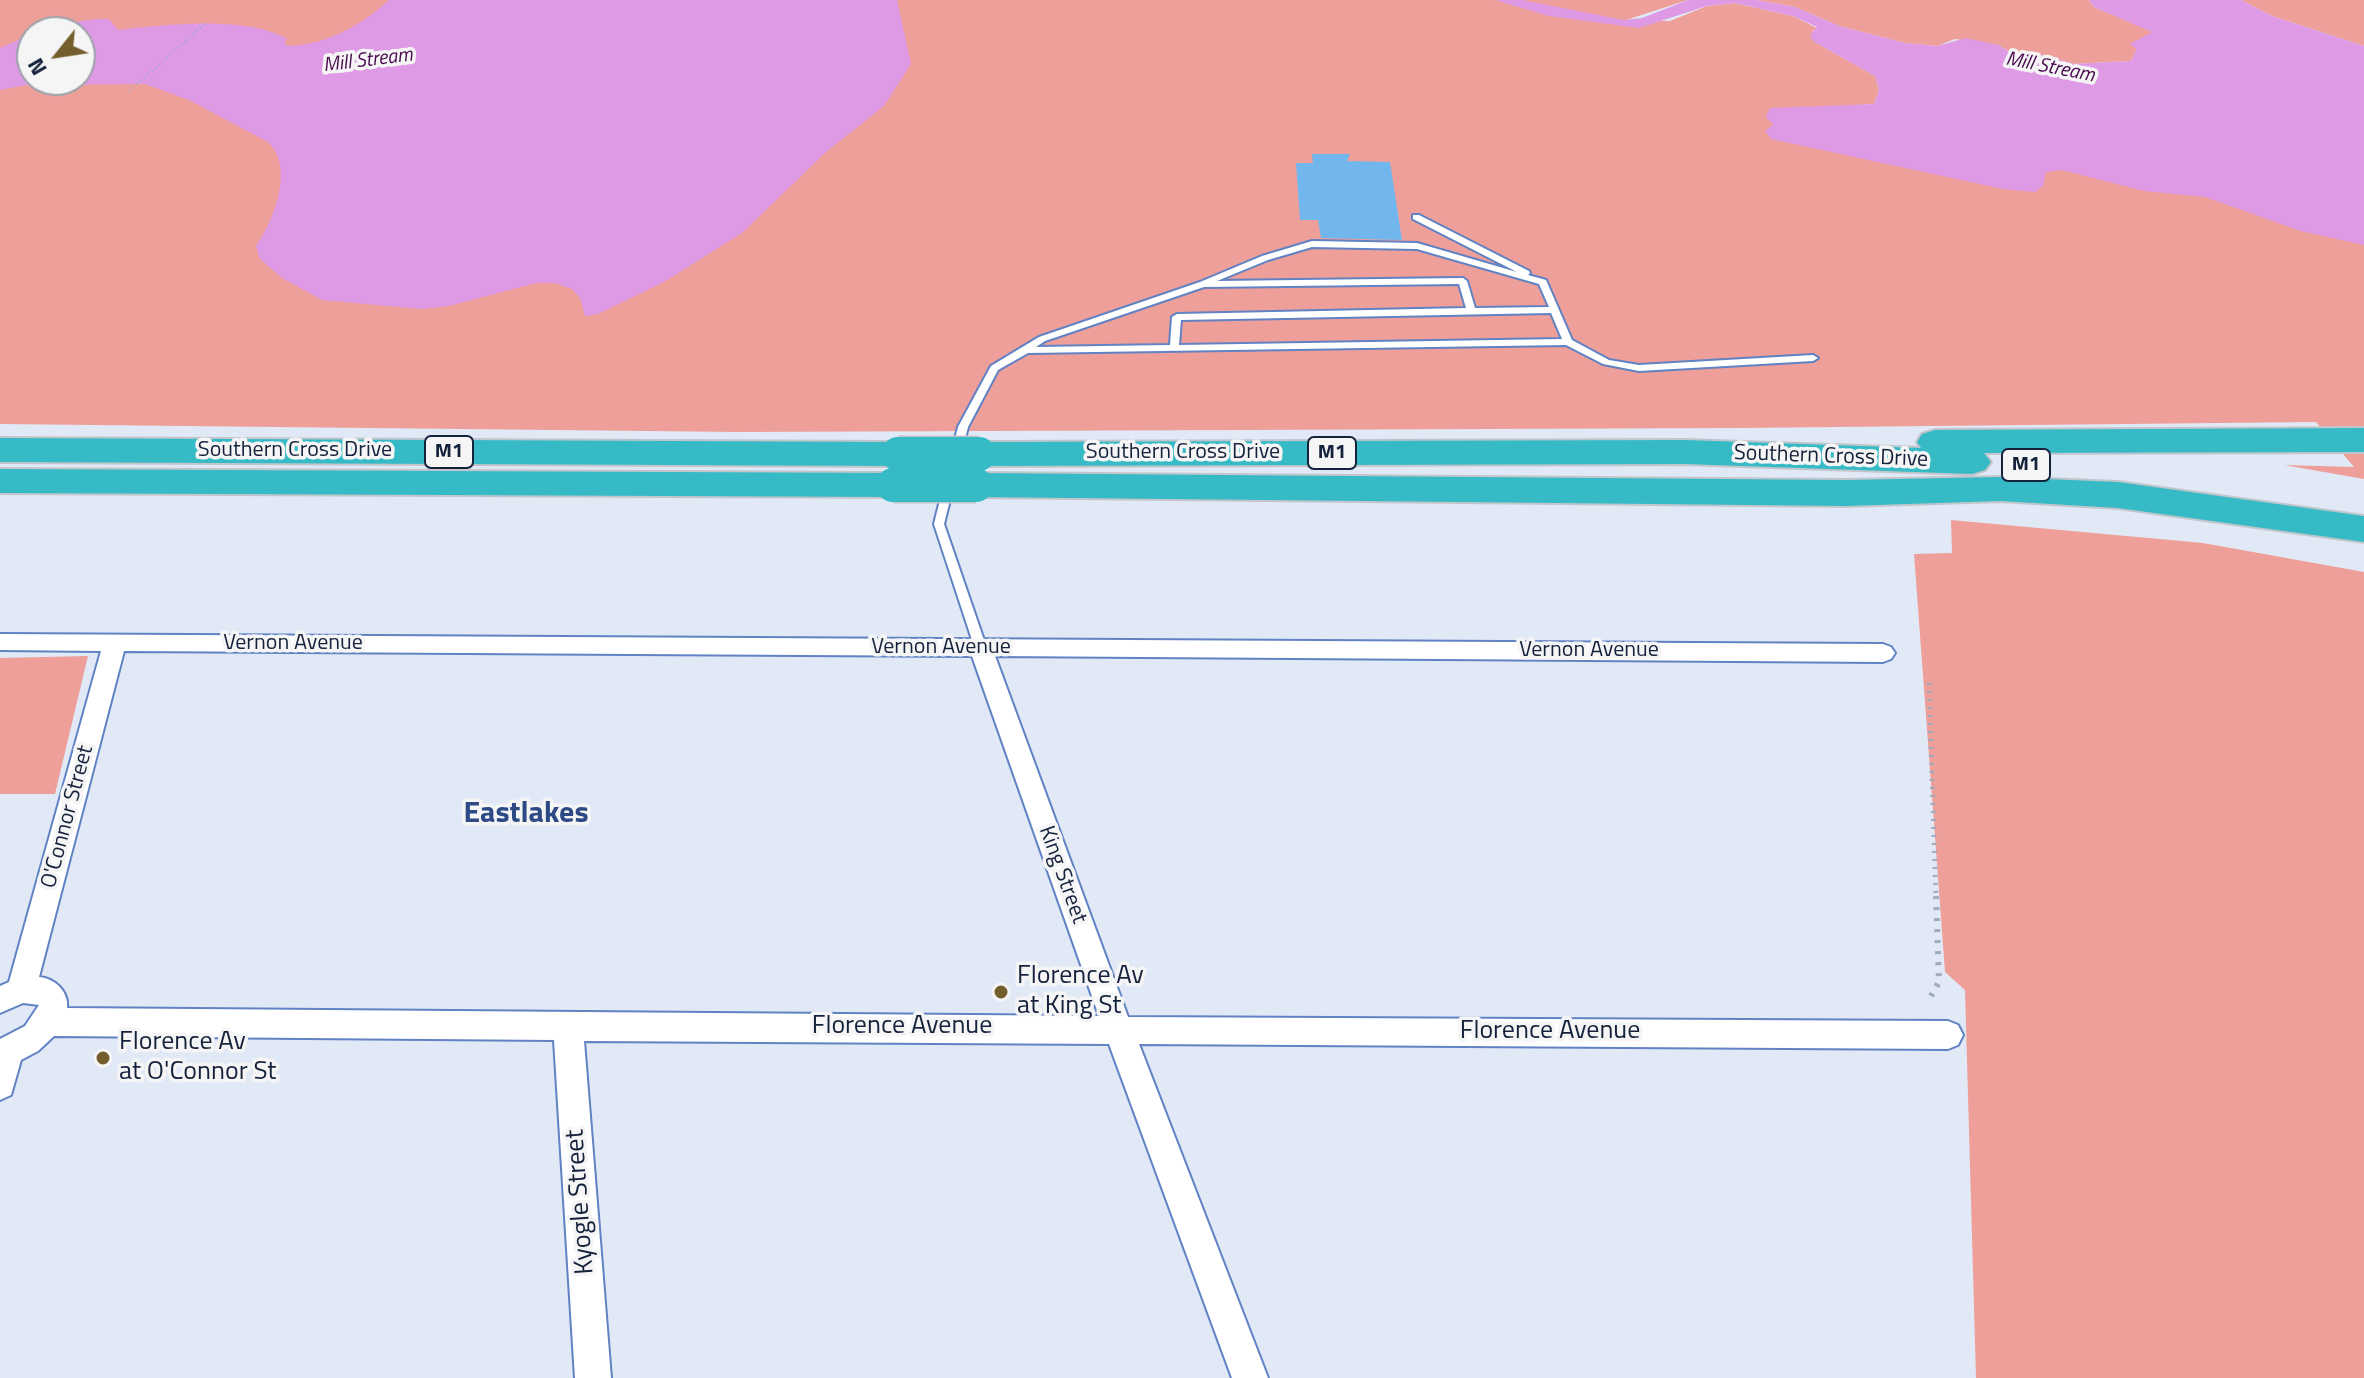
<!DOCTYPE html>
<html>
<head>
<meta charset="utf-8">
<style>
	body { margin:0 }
	#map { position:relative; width:2364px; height:1378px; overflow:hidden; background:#e1e9f7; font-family:"Titillium Web",sans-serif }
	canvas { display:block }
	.north { position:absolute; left:16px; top:16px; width:80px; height:80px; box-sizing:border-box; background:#f5f5f5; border:2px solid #9ba1ab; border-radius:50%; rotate:240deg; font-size:22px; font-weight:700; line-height:32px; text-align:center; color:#15223c }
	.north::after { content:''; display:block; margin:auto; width:28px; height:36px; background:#755e2e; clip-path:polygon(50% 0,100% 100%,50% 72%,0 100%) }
</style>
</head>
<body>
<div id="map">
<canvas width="2364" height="1378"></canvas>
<div class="north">N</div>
</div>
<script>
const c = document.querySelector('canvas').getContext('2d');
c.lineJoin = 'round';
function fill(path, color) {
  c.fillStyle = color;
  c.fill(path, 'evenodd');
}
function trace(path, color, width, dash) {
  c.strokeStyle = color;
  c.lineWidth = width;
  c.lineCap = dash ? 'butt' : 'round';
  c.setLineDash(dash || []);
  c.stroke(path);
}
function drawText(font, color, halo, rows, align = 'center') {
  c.font = font + ' "Titillium Web",sans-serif';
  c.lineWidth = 7;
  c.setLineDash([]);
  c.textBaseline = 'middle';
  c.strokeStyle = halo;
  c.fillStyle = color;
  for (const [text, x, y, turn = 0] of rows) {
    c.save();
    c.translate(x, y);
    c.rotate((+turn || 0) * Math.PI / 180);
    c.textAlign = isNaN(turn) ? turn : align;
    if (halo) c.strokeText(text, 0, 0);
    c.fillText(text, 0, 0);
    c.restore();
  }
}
fill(new Path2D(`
	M0,0H1688L1626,20L1670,21L1707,6L1735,3L1793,16L1817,28L1812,32L1813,41L1875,76L1879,90L1874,104L1823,107L2364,212V479L2284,465L2354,467L2316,422L1740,428L738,432L0,424ZM32,32H80V80H32Z
	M1756,0H2089L2094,7L2153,32L2131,44L2137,49L2131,61L2074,64L2032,52L2014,54L1998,45L1955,39L1937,46L1905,43L1839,26L1795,7Z
	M2241,0H2364V46L2272,16Z
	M1951,520L2203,543L2364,572V1378H1976L1965,990L1945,972L1914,554L1952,553Z
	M88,656L55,794H0V658Z`), '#ee9f9a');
fill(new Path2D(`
	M389,0H897L911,64L884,106L826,152L742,233L664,282L598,314L585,316L580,298L572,289L555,283H536L449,306L421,309L322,300L282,278L260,259L256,246C274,220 295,168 268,142L189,100L145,84L26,85L0,90V48L32,34V80H80V32H38C61,25 84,18 109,19L118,30C165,25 245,15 287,39L284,43L288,46C326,45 362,25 389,0Z
	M1495,0H1522L1624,20L1642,18L1688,0H1756L1795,7L1839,26L1905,43L1937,46L1966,38L1998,45L2014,54L2032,52L2074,64L2131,61L2137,49L2130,44L2152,32L2094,7L2089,0H2241L2272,16L2364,46V245L2301,231L2205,197L2144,191L2062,170L2046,172L2043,186L2035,192L2003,189L1771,139L1765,131L1773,125L1766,116L1770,108L1874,104L1879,90L1875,76L1813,41L1810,35L1817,27L1793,16L1735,3L1707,6L1639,28L1549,16Z`), '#de9ae5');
fill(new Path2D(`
	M1312,154H1350L1347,161L1390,162L1402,240L1321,238L1318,220H1300L1296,163H1313Z`), '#71b7ee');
const service = new Path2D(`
	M1413,215H1419L1529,271L1530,273L1528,275L1546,280L1572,340L1609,360L1639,365L1813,355L1818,358L1813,361L1639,371L1603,364L1566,345L1028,353L998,370L968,427L962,451L957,454L952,451L958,427L991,366L1039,337L1200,282L1262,256L1312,241L1417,243L1517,272L1413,219ZM1312,247L1417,249L1539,284L1549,307L1475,308L1467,281L1463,278L1217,281L1268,260ZM1459,284L1466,308L1177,314L1172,317L1170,345L1036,347L1045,341L1204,287ZM1551,313L1562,339L1179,345L1181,320Z
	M948,485L953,488L944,524L987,649L981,653L975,649L934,524L943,488Z`);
const minor = new Path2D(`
	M0,634L1883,644L1891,647L1895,653L1891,659L1883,662L995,656L1128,1017L1948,1021L1958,1025L1963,1035L1958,1045L1948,1049L1139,1044L1268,1378H1232L1109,1044L584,1041L611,1378H575L554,1040L54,1036L38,1051L21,1060L11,1095L0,1100V1039L25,1026L39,1005L23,1003L0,1013V986L9,982L101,651L0,650ZM124,651L972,656L1099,1016L67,1008C69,991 54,978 39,977Z`);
const motorway = new Path2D(`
	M2364,428V452L1984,453L1991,462L1985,470L1972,474L1685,464L979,466L966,462L960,454L966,446L979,442L1685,440L1921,448L1917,442L1922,434L1935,430Z
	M0,438L898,442L911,446L917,454L911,462L898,466L0,462Z
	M0,469L893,473L906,476L912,485L906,494L893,497L0,493Z
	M976,473L1846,480L2000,477L2118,482L2364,516V542L2118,508L2000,501L1846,506L976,497L963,494L957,485L963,476Z`);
trace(service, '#6182c3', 4);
trace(minor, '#6182c3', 4);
trace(motorway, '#c2c6cc', 4);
trace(new Path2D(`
	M129,91L207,22`), '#a0aabc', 3, [1, 4]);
trace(new Path2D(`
	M1929,683L1936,897`), '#a0aabc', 5, [2, 6]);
trace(new Path2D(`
	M1931,996L1939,982L1936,895`), '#a0aabc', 6, [3, 8]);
fill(service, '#fff');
fill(minor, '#fff');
fill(motorway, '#36bbc6');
const motorwayBridge = new Path2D(`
	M898,454H979
	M893,485H976`);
trace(motorwayBridge, '#c2c6cc', 37, []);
trace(motorwayBridge, '#36bbc6', 34);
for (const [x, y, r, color] of [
	[1001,992,8,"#755e2e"],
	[103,1058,8,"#755e2e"]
]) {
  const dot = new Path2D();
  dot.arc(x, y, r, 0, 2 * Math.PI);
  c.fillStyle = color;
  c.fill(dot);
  trace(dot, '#f5f5f5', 3);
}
drawText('italic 20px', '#48094f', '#f5f5f5', [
	["Mill Stream",368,61,-7],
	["Mill Stream",2050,68,11]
]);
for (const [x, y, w] of [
	[449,452,48],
	[1332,453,48],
	[2026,465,48]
]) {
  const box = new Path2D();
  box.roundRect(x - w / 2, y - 16, w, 32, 6);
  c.fillStyle = '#f5f5f5';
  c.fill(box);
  trace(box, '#15223c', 2);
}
drawText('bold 20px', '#15223c', null, [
	["M1",449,452],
	["M1",1332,453],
	["M1",2026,465]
]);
drawText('22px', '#15223c', '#f5f5f5', [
	["Southern Cross Drive",295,451],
	["Southern Cross Drive",1183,453],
	["Southern Cross Drive",1831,457,2],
	["Vernon Avenue",293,644],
	["Vernon Avenue",941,648],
	["Vernon Avenue",1589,651],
	["O'Connor Street",68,817,-75],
	["King Street",1062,875,70]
]);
drawText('26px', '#15223c', '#f5f5f5', [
	["Florence Av",1017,977],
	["at King St",1017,1007],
	["Florence Av",119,1043],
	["at O'Connor St",119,1073]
], 'left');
drawText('26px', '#15223c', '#f5f5f5', [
	["Florence Avenue",902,1027],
	["Florence Avenue",1550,1032],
	["Kyogle Street",581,1202,-94]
]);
drawText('bold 30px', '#2d4a87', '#f5f5f5', [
	["Eastlakes",526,815]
]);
</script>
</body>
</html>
